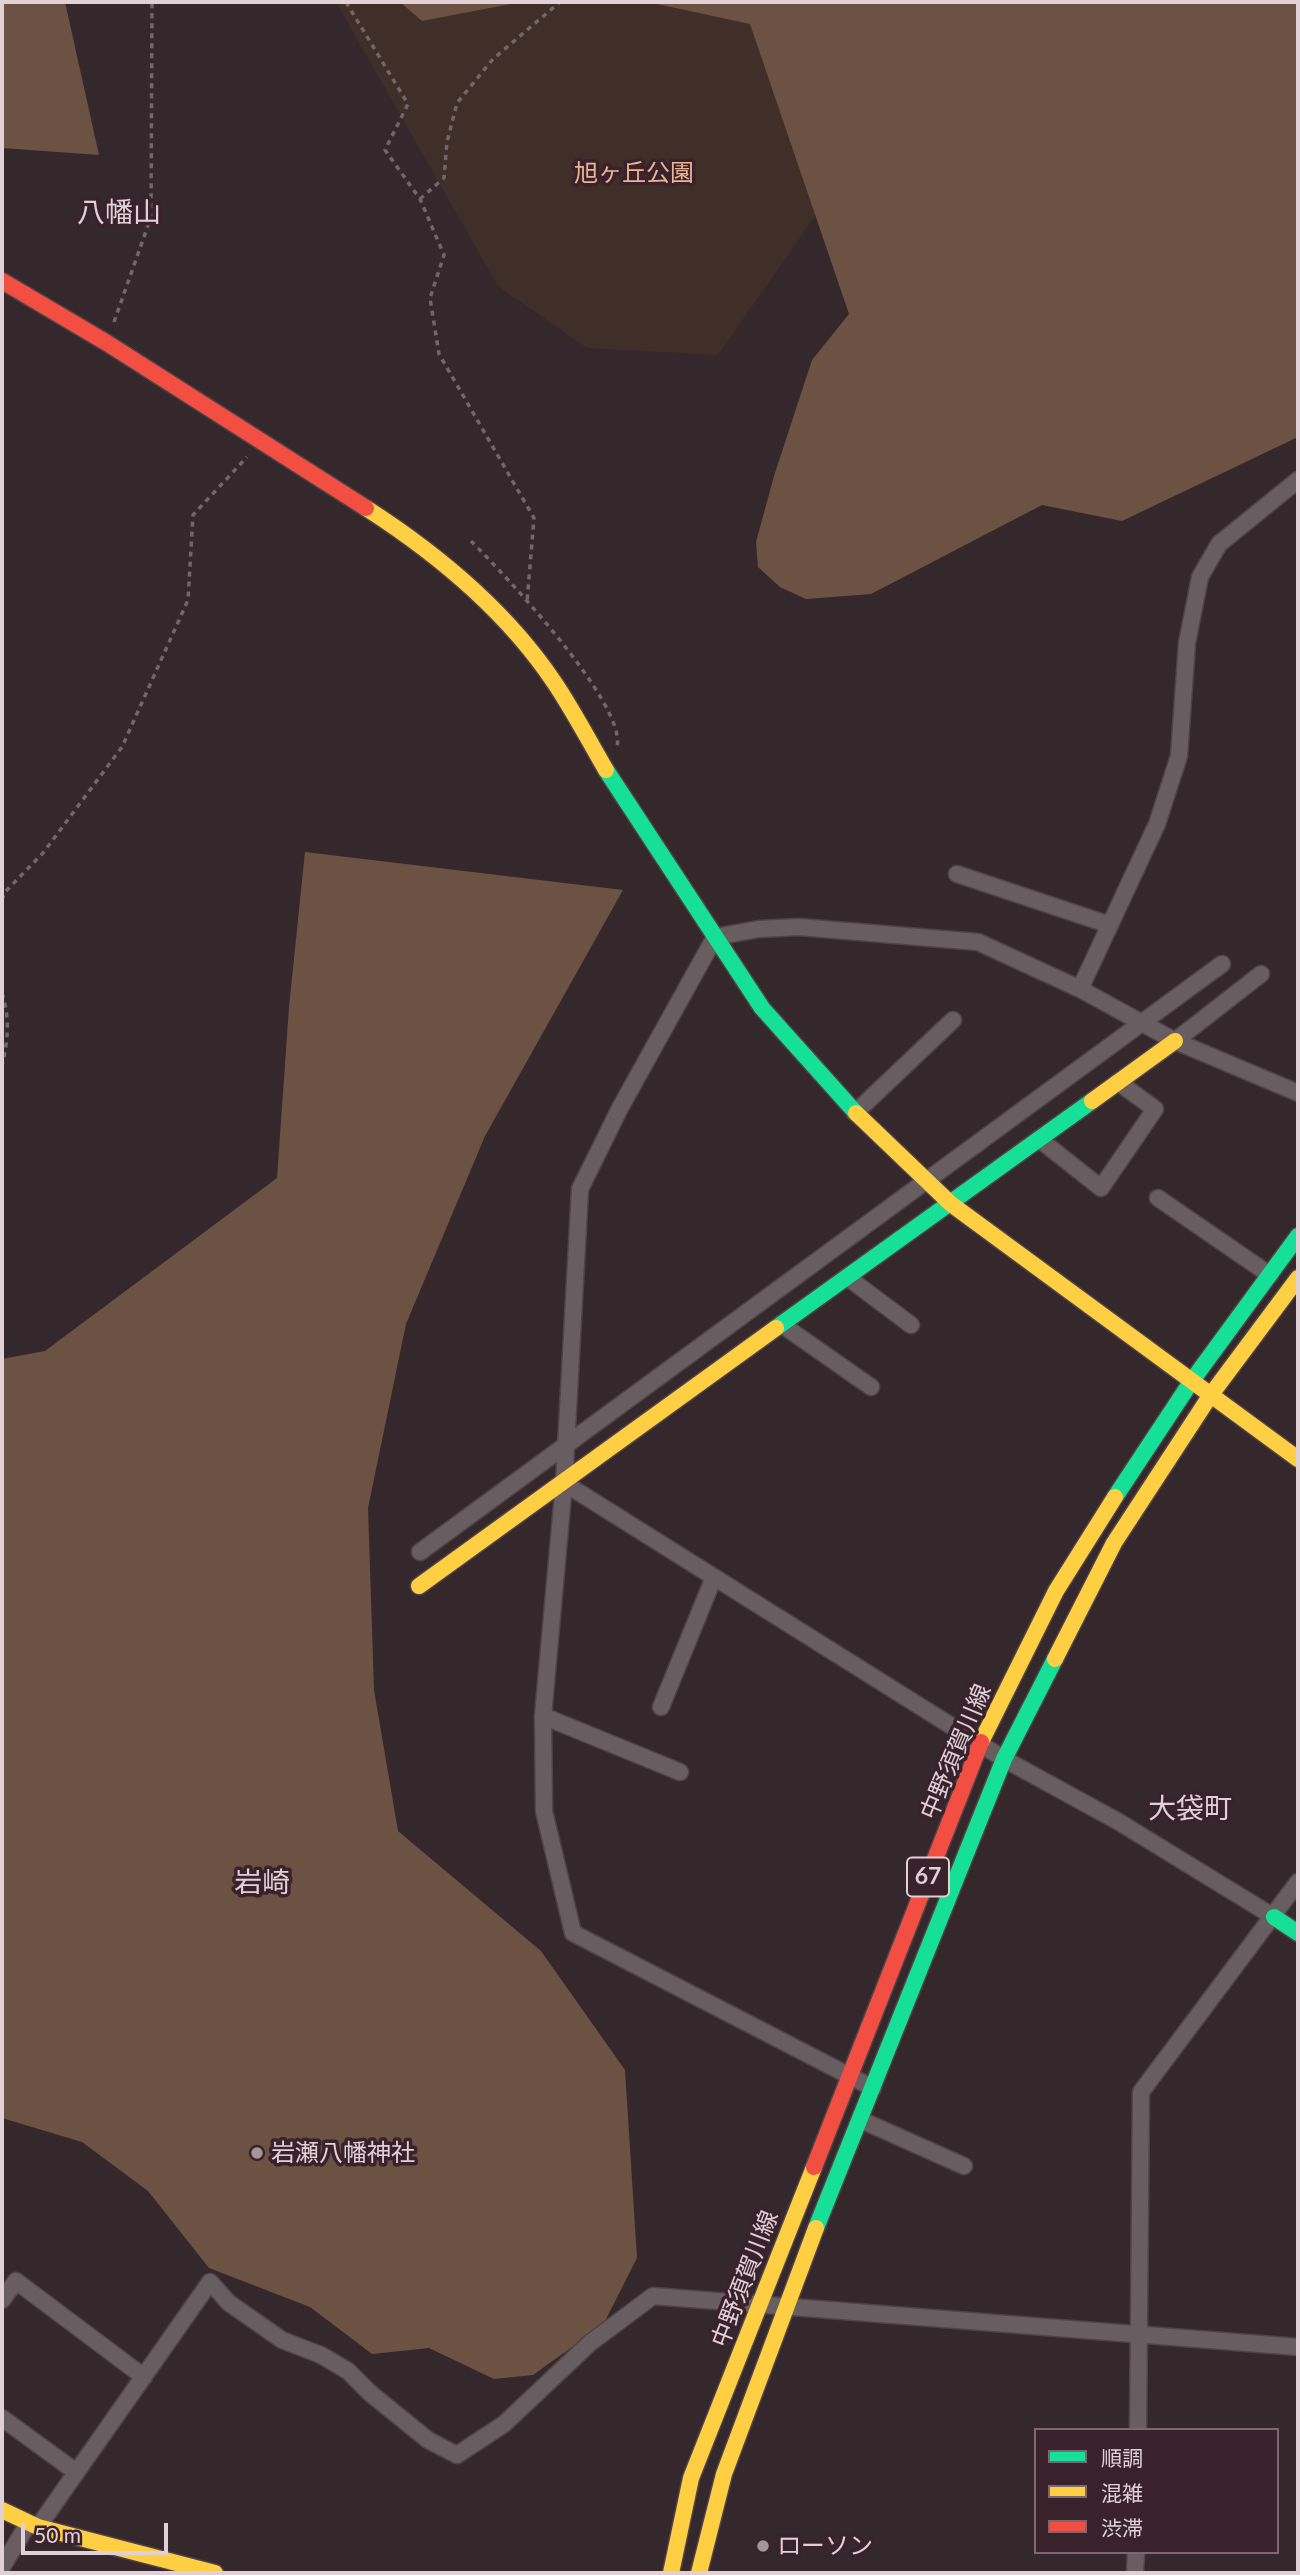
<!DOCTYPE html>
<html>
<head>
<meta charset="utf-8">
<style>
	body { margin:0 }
	#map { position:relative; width:1300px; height:2575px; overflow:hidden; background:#34282d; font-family:Lato,"Noto Sans JP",sans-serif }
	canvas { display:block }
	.frame { position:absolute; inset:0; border:4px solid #e1d0d6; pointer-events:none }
	.legend { position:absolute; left:1034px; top:2428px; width:245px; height:126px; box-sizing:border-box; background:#3a222c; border:2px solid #7d6870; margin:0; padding:9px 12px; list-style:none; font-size:21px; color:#e1d0d6 }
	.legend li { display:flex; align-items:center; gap:14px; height:35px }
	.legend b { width:35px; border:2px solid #7d6870 }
	.scale { position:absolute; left:21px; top:2523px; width:147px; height:32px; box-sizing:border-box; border:4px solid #e1d0d6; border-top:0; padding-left:9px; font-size:21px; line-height:24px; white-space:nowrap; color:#e1d0d6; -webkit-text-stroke:5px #3a222c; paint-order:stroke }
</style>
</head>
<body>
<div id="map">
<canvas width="1300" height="2575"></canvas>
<div class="frame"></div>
<ul class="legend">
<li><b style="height:9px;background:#16e098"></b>順調</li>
<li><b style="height:9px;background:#ffcf43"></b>混雑</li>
<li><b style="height:9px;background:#f24e42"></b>渋滞</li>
</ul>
<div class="scale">50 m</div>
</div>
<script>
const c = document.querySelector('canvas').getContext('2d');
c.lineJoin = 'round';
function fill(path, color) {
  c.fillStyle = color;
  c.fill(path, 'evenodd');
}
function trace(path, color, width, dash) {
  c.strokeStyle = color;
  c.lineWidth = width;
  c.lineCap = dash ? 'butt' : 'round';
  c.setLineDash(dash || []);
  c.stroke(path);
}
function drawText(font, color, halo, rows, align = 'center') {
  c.font = font + ' Lato,"Noto Sans JP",sans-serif';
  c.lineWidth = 7;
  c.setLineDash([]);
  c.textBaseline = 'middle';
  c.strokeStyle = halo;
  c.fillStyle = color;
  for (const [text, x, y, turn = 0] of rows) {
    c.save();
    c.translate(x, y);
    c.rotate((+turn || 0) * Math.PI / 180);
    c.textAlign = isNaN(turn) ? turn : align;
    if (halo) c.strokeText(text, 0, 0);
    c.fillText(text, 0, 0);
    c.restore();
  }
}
fill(new Path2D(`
	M336,2H930L906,86L718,355L587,348L498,286Z`), '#3f2f28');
fill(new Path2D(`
	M2,2H65L99,155L2,148Z
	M400,2H521L422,21Z
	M648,2H1298V437L1122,521L1042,505L871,594L806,599L780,587L758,567L756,542L774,476L812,360L849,314L750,24Z
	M305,852L623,890L485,1136L406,1324L368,1508L374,1690L398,1831L541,1951L625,2070L637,2258L603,2325L533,2375L494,2379L429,2348L372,2354L310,2307L209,2268L148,2191L82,2142L2,2118V1359L45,1351L277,1178L289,1007Z`), '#6c5243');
const street = new Path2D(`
	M957,874L1110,925
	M1080,989L1157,824L1179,756L1187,643L1200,577L1219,544L1298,480
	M1175,1041L1261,974
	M855,1113L953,1020
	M1039,1139L1101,1188L1155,1109L1118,1082
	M1158,1198L1270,1275
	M847,1277L911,1325
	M781,1324L871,1387
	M564,1483L1004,1759L1119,1822L1274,1917
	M420,1552L1222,964
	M661,1707L714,1577
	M543,1716L680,1772
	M873,2088L573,1933L544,1811L543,1716L564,1483L580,1189L620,1108L715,937L759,929L799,927L978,942L1080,989L1175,1041L1298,1093
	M861,2120L964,2166
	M2,2300L16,2281L144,2377
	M2,2418L76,2472
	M1138,2430L1141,2092L1298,1882
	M38,2527L210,2282L229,2303L282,2340L321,2355L348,2371L370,2393L428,2440L457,2455L504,2424L590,2343L653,2296L1298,2347
	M2,2567L28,2524
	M1135,2573L1136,2552`);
const fast = new Path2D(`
	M606,770L762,1008L856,1113
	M776,1328L1092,1101
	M1115,1497L1191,1382L1298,1236
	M1274,1917L1298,1933
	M816,2228L1004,1759L1055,1659`);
const slow = new Path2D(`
	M366,508C436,553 507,612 554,682C573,710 589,741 606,770
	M1092,1101L1175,1041
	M856,1113L951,1204L1298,1459
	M419,1586L776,1328
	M1055,1659L1114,1543L1210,1396L1298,1278
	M981,1742L1056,1591L1115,1497
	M2,2510L38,2527L215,2573
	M671,2573L691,2478L814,2167
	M699,2573L724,2474L816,2228`);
const jam = new Path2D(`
	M2,281L107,343L366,508
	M814,2167L981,1742`);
trace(street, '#4f4348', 19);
trace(fast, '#4f4348', 19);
trace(slow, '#4f4348', 19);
trace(jam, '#4f4348', 19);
trace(new Path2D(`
	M346,2L408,104L385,150L420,199L444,255L430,298L439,354L534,518L527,602
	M420,199L444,178L447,142L457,103L493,59L560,2
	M114,322L151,217L152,2
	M471,541C503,573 627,704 617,747
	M2,900L4,893L43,853L122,747L188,600L193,515L247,457
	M2,993C10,1018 8,1041 2,1066`), '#70676a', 3.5, [5, 5]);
trace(street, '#685e62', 16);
trace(fast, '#16e098', 16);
trace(slow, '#ffcf43', 16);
trace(jam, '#f24e42', 16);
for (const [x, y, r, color] of [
	[257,2153,7,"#a4959b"],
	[763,2546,7,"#a4959b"]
]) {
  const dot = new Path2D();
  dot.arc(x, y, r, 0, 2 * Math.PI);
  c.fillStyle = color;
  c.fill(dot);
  trace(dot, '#3a222c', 2.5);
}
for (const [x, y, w] of [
	[928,1877,42]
]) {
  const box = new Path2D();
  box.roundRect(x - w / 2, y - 19.5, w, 39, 5);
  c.fillStyle = '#3a222c';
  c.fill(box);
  trace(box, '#e1d0d6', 2);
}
drawText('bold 23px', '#e1d0d6', null, [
	["67",928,1877]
]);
drawText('24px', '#ebb594', '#3a222c', [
	["旭ヶ丘公園",634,173]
]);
drawText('24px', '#e1d0d6', '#3a222c', [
	["中野須賀川線",956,1752,-67],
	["中野須賀川線",745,2279,-69]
]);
drawText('24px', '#e1d0d6', '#3a222c', [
	["岩瀬八幡神社",271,2153],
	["ローソン",777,2546]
], 'left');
drawText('28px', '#e1d0d6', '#3a222c', [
	["八幡山",119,213],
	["大袋町",1190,1809],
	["岩崎",262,1883]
]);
</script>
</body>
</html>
